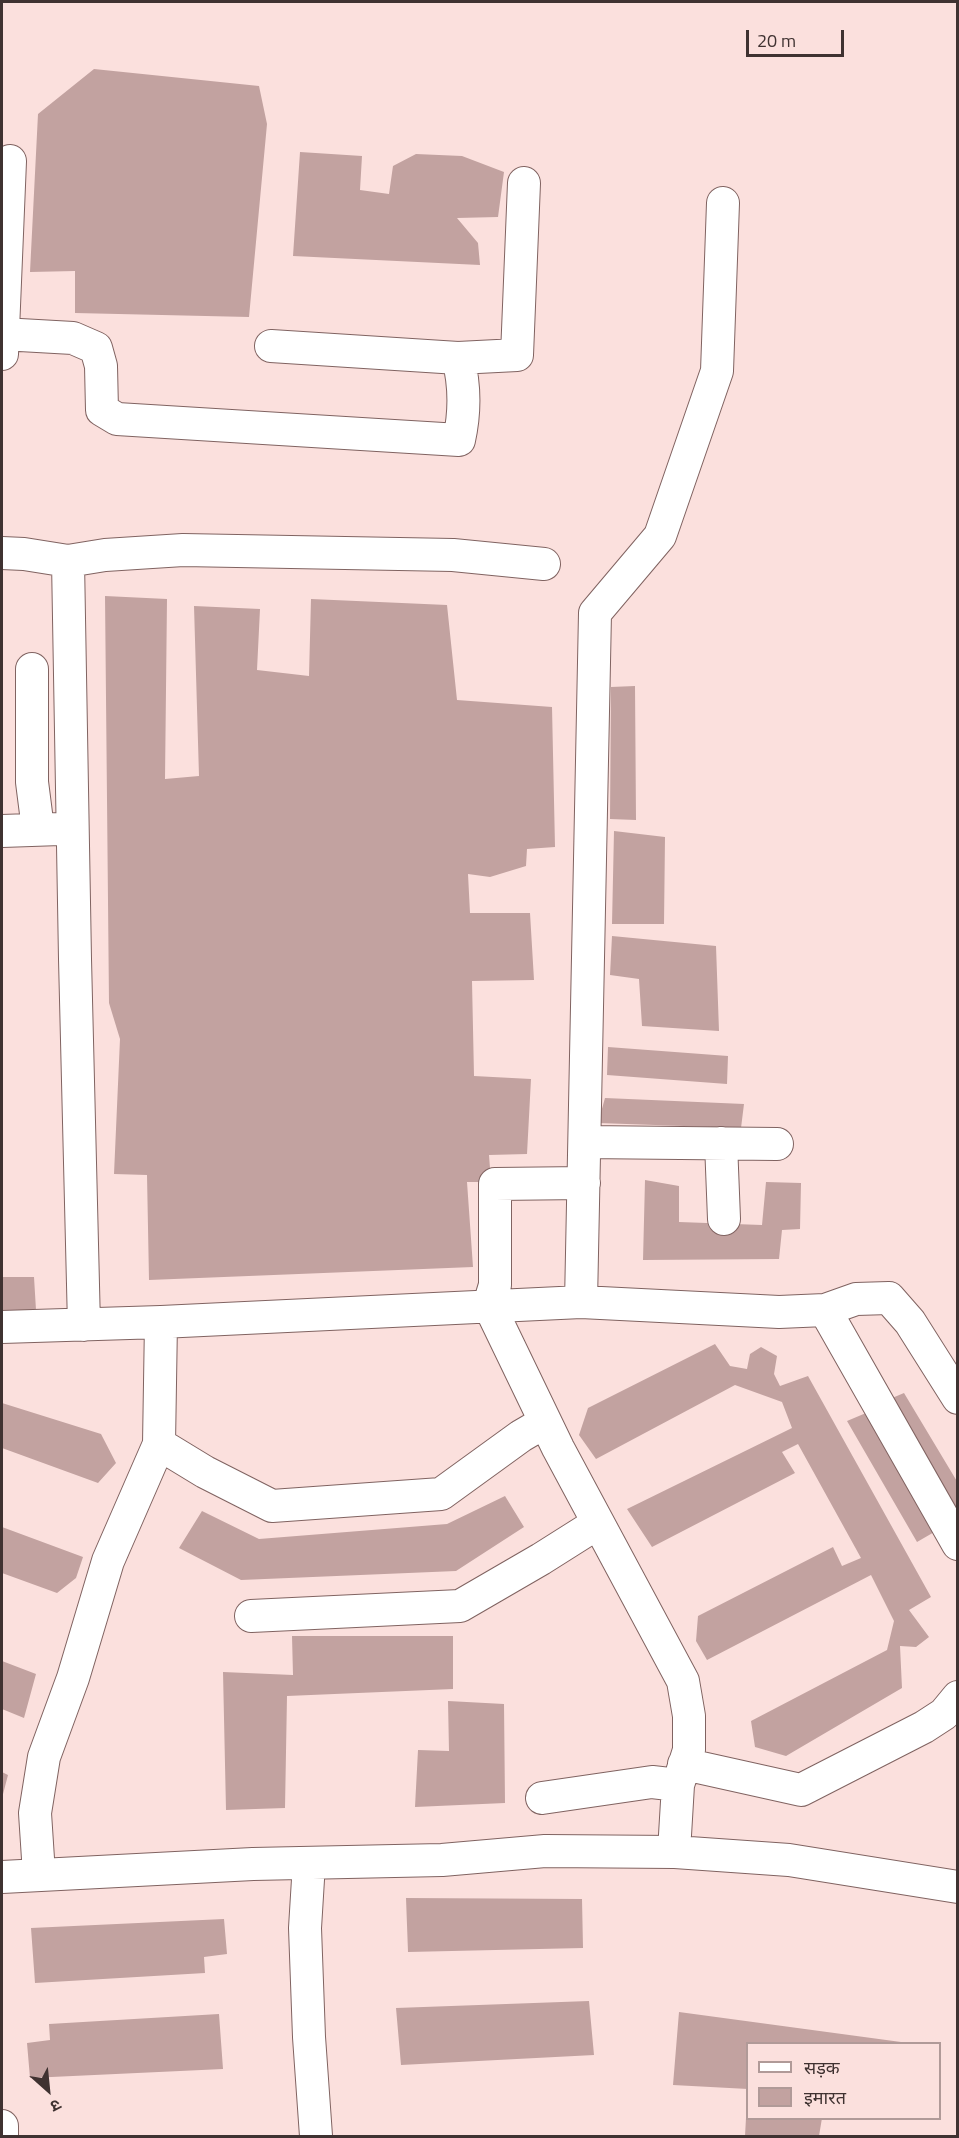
<!DOCTYPE html>
<html>
<head>
<meta charset="utf-8">
<style>
	body { margin:0 }
	#map { position:relative; width:959px; height:2138px; overflow:hidden; background:#fbe0dd; font-family:"Titillium Web","Noto Sans Devanagari",sans-serif }
	canvas { display:block }
	.frame { position:absolute; inset:0; border:3px solid #3f3231; pointer-events:none }
	.legend { position:absolute; left:746px; top:2042px; width:195px; height:78px; box-sizing:border-box; background:#fbe0dd; border:2px solid #b09a98; margin:0; padding:8px 10px; list-style:none; font-size:18px; color:#3f3231 }
	.legend li { display:flex; align-items:center; gap:12px; height:30px }
	.legend b { width:30px; border:2px solid #b09a98 }
	.north { position:absolute; left:18px; top:2060px; width:60px; height:60px; -webkit-text-stroke:4px #fbe0dd; paint-order:stroke; rotate:153deg; font-size:16px; font-weight:700; line-height:24px; text-align:center; color:#3f3231 }
	.north::after { content:''; display:block; margin:auto; width:21px; height:27px; background:#3f3231; clip-path:polygon(50% 0,100% 100%,50% 72%,0 100%) }
	.scale { position:absolute; left:746px; top:30px; width:98px; height:27px; box-sizing:border-box; border:3px solid #3f3231; border-top:0; padding-left:8px; font-size:18px; line-height:21px; white-space:nowrap; color:#3f3231; -webkit-text-stroke:4px #fbe0dd; paint-order:stroke }
</style>
</head>
<body>
<div id="map">
<canvas width="959" height="2138"></canvas>
<div class="frame"></div>
<ul class="legend">
<li><b style="height:8px;background:#fff"></b>सड़क</li>
<li><b style="height:16px;background:#c2a2a0"></b>इमारत</li>
</ul>
<div class="north">उ</div>
<div class="scale">20 m</div>
</div>
<script>
const c = document.querySelector('canvas').getContext('2d');
c.lineJoin = 'round';
function fill(path, color) {
  c.fillStyle = color;
  c.fill(path, 'evenodd');
}
function trace(path, color, width, dash) {
  c.strokeStyle = color;
  c.lineWidth = width;
  c.lineCap = dash ? 'butt' : 'round';
  c.setLineDash(dash || []);
  c.stroke(path);
}
fill(new Path2D(`
	M94,69L259,86L267,124L249,317L75,313V271L30,272L38,114Z
	M300,152L362,156L360,190L389,194L393,166L416,154L462,156L504,172L498,217L457,218L478,243L480,265L293,256Z
	M105,596L167,599L165,779L199,776L194,606L260,609L257,670L309,676L311,599L447,605L457,700L552,707L555,847L527,849L526,866L490,877L468,874L470,913H530L534,980L472,981L474,1076L531,1079L527,1154L489,1155L491,1182H467L473,1267L149,1280L147,1175L114,1174L120,1039L109,1003Z
	M635,686L636,820L610,819L611,687Z
	M614,831L665,837L664,924H612Z
	M612,936L716,946L719,1031L642,1026L639,979L610,975Z
	M608,1047L728,1056L727,1084L607,1075Z
	M605,1098L744,1104L741,1128L598,1123Z
	M645,1180L679,1186V1222L762,1225L766,1182L801,1183L800,1229L782,1230L779,1259L643,1260Z
	M2,1277H34L36,1310H2Z
	M715,1344L730,1366L747,1369L750,1354L761,1347L777,1356L774,1374L780,1386L808,1376L931,1597L909,1610L929,1637L916,1647L900,1646L902,1688L786,1756L755,1747L751,1721L887,1650L894,1621L871,1575L707,1660L696,1641L698,1616L833,1547L842,1566L861,1558L798,1444L782,1452L795,1473L652,1547L627,1509L792,1428L782,1402L735,1385L596,1459L579,1435L588,1408Z
	M904,1393L958,1483V1520L885,1401Z
	M2,1403L101,1434L116,1463L98,1483L2,1448Z
	M866,1413L936,1531L917,1542L847,1421Z
	M505,1496L524,1527L456,1571L241,1580L179,1548L202,1511L259,1539L447,1524Z
	M2,1527L83,1557L76,1578L57,1593L2,1573Z
	M292,1636H453V1689L287,1696L285,1808L226,1810L223,1672L293,1675Z
	M2,1661L36,1674L24,1718L2,1709Z
	M448,1701L504,1704L505,1803L415,1807L418,1750L449,1751Z
	M2,1772L8,1775L2,1798Z
	M406,1898L582,1899L583,1948L408,1952Z
	M224,1919L227,1954L204,1957L205,1973L35,1983L31,1928Z
	M589,2001L594,2055L401,2065L396,2008Z
	M679,2012L901,2042V2044H748V2089L673,2085Z
	M219,2014L223,2069L30,2078L27,2043L50,2040L49,2024Z
	M746,2118H822L819,2136H745Z`), '#c2a2a0');
const minor = new Path2D(`
	M2,334L73,338L96,348L101,366L102,410L117,419L459,440C465,413 465,385 458,358
	M271,346L458,358L517,355L524,183
	M2,354L10,161
	M2,553L24,554L68,561L105,555L183,550L453,555L544,564
	M68,561L75,959L84,1325
	M32,669V782L38,829
	M2,831L60,829
	M585,1142L777,1144
	M721,1143L724,1219
	M584,1183L495,1184V1285L489,1305L558,1448L683,1681L689,1716V1750L678,1785L675,1835
	M581,1302L595,613L660,536L717,371L723,203
	M825,1310L958,1544
	M2,1327L161,1322L581,1302L779,1312L825,1310L856,1299L889,1298L910,1322L958,1398
	M159,1444L205,1472L272,1506L441,1494L521,1436L545,1422
	M251,1616L460,1606L541,1559L598,1523
	M684,1764L801,1790L924,1727L944,1714L958,1697
	M542,1798L652,1782L678,1785
	M309,1863L305,1928L309,2037L316,2136
	M39,1874L35,1813L44,1757L73,1678L108,1561L159,1444L161,1322
	M2,1877L253,1864L442,1860L545,1851L675,1852L789,1860L958,1887
	M2,2126V2136`);
trace(minor, '#806361', 34);
trace(minor, '#fff', 32);
</script>
</body>
</html>
